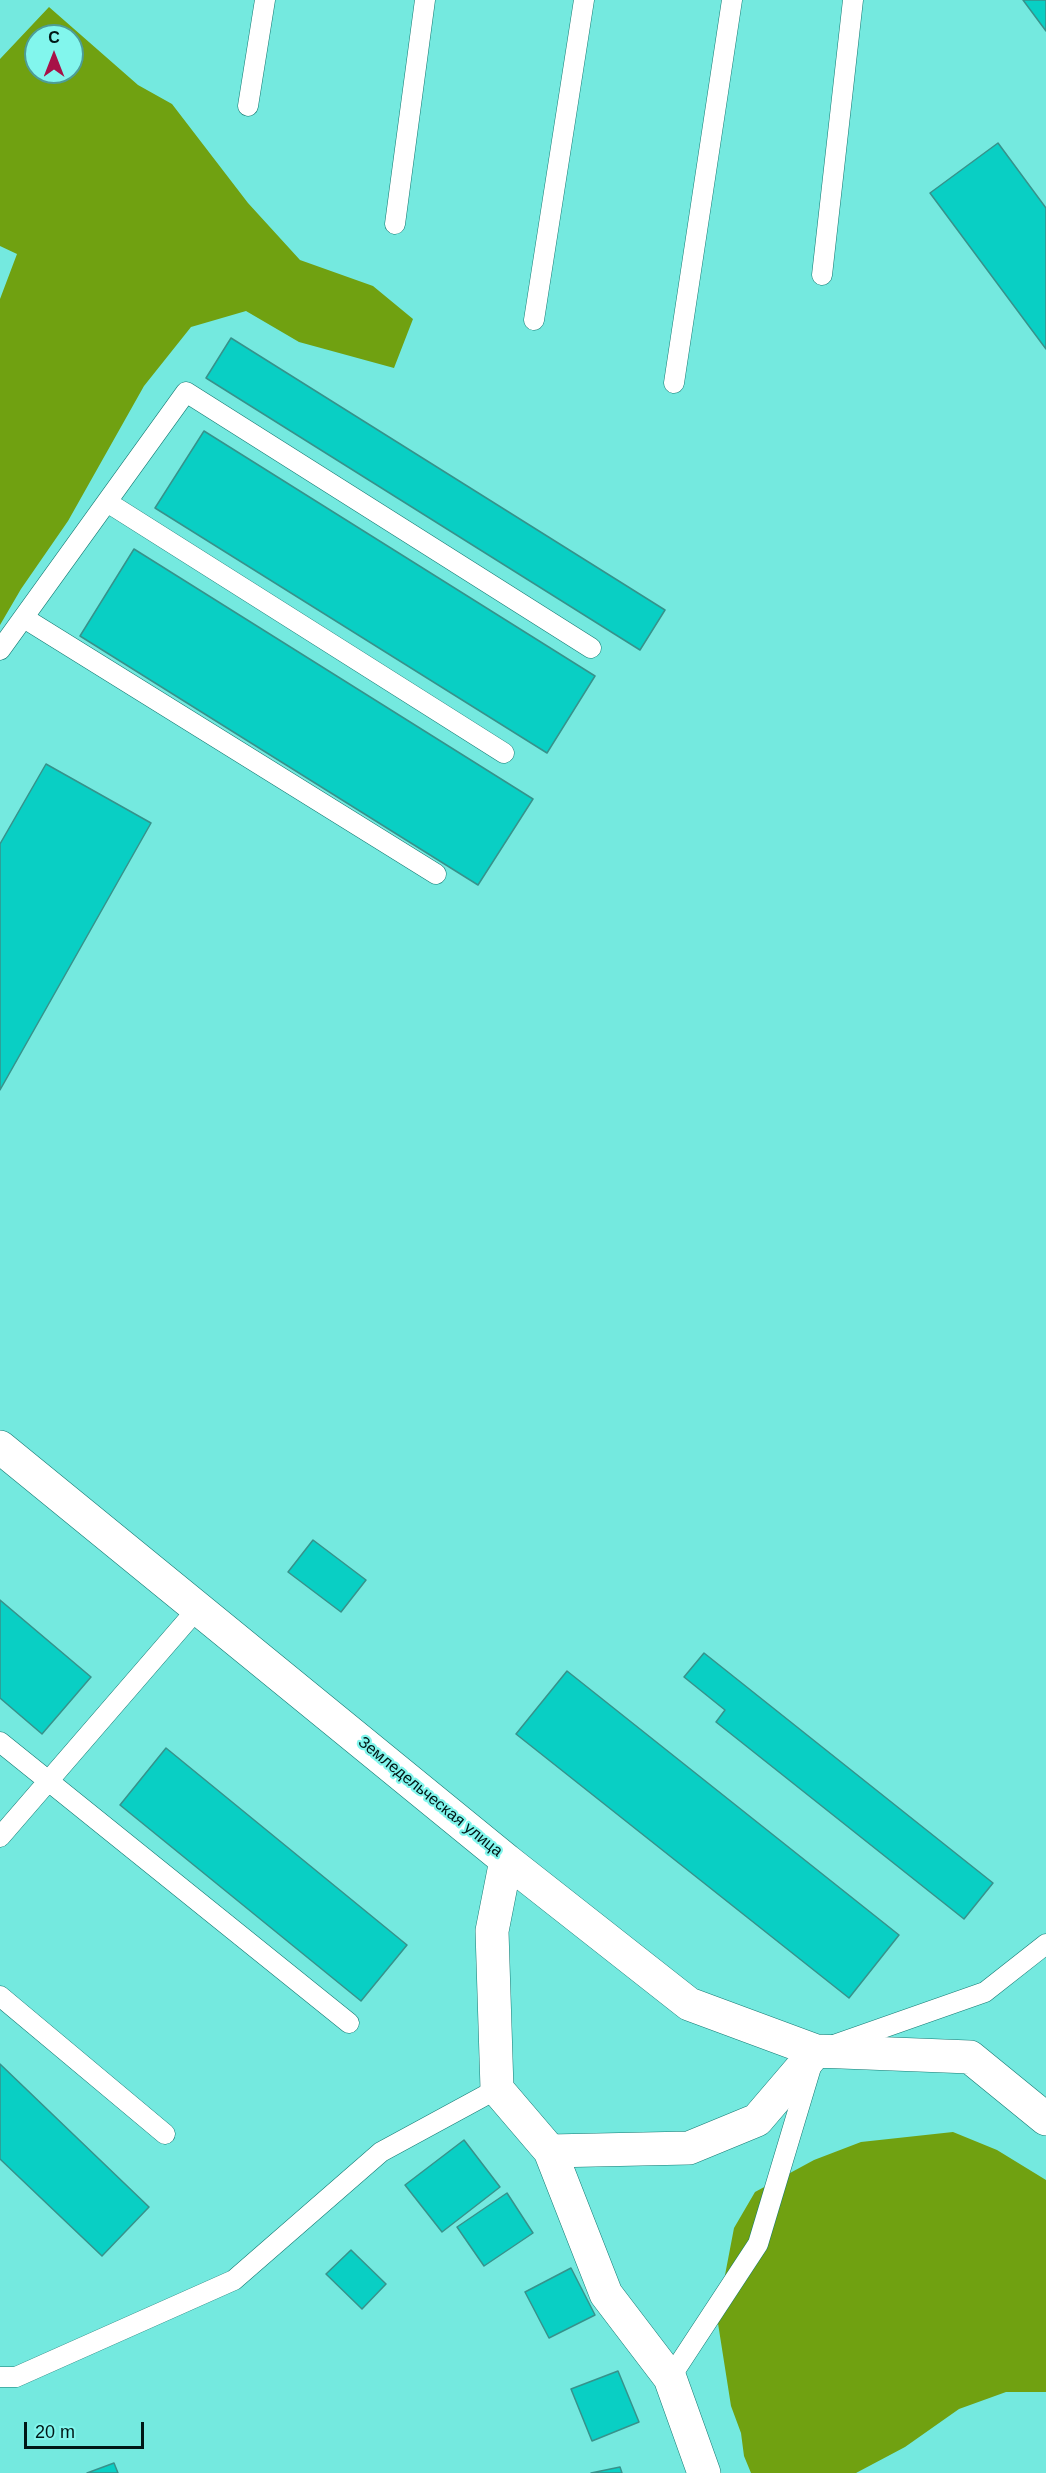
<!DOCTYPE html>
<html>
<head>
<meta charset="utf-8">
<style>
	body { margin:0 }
	#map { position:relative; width:1046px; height:2473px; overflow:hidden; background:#74e9df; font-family:Helvetica,sans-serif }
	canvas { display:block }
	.north { position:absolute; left:24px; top:24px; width:60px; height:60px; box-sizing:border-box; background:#82f6ed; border:2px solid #4e9d97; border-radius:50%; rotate:0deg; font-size:16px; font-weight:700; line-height:24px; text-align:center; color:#001716 }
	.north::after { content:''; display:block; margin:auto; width:21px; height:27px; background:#a71147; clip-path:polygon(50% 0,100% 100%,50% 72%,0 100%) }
	.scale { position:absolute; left:24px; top:2422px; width:120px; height:27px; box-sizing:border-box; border:3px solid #001716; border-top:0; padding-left:8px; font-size:18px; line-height:21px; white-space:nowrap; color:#001716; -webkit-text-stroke:4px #82f6ed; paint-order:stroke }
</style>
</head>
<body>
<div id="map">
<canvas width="1046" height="2473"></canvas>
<div class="north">С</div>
<div class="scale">20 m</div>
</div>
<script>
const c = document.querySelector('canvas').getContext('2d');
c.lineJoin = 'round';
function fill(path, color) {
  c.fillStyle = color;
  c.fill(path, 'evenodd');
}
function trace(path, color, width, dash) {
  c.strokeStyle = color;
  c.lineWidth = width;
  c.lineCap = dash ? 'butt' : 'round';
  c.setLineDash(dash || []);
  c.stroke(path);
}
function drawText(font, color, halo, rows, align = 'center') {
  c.font = font + ' Helvetica,sans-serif';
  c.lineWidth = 4.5;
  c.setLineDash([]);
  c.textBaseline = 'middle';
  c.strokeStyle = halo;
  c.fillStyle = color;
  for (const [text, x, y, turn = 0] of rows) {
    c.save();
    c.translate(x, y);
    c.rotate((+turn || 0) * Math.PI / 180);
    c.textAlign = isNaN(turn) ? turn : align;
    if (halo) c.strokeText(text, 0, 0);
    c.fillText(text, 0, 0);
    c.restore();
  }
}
fill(new Path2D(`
	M49,7L138,85L172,104L248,203L300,260L373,286L413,319L394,368L299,342L246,311L191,327L144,386L68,521L21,589L0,625V299L17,254L0,246V59ZM36,36H72V72H36Z
	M953,2132L997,2150L1046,2180V2392H1006L959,2409L905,2447L856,2473H751L744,2456L741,2433L731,2406L717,2317L734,2228L755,2192L814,2160L861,2142Z`), '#70a111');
const building = new Path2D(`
	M1023,0H1046V31Z
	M998,143L1046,208V349L930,193Z
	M231,338L665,610L640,650L206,378Z
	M204,431L595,676L547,753L155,508Z
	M134,549L533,799L478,885L80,636Z
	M46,764L151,823L0,1090V844Z
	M313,1540L366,1580L341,1612L288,1572Z
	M0,1600L91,1677L42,1734L0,1698Z
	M704,1653L993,1883L964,1919L716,1722L725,1710L684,1677Z
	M567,1671L899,1935L849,1998L516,1734Z
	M166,1748L407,1945L361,2001L120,1805Z
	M0,2064L149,2207L102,2256L0,2159Z
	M464,2140L500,2187L442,2232L405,2185Z
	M507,2193L533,2233L484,2266L457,2227Z
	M351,2250L386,2284L362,2309L326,2274Z
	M571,2268L595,2315L549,2338L525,2292Z
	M618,2371L639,2422L592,2441L571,2389Z
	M114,2463L118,2473H87Z
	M620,2467L622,2473H591Z`);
fill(building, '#09cfc4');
trace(building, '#37928b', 1.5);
const service = new Path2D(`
	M248,106L265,0
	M395,224L425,0
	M822,275L853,0
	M534,320L584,0
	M674,383L732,0
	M107,502L504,753
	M24,618L436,874
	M0,650L186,392L591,648
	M0,1742L349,2023
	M0,1837L198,1608
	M0,1996L165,2134
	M834,2045L985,1992L1046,1944
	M0,2377H16L234,2280L381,2152L497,2089
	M670,2378L758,2244L812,2064`);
const minor = new Path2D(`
	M0,1447L506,1860L492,1931L497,2089L550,2151L606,2294L670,2378L704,2473
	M506,1860L689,2004L816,2051L970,2057L1046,2119
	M550,2151L689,2148L757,2120L816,2051`);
trace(service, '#157a73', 21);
trace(minor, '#157a73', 34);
trace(service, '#fff', 20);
trace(minor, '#fff', 33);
drawText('16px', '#001716', '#82f6ed', [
	["Земледельческая улица",430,1797,39]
]);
</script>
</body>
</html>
